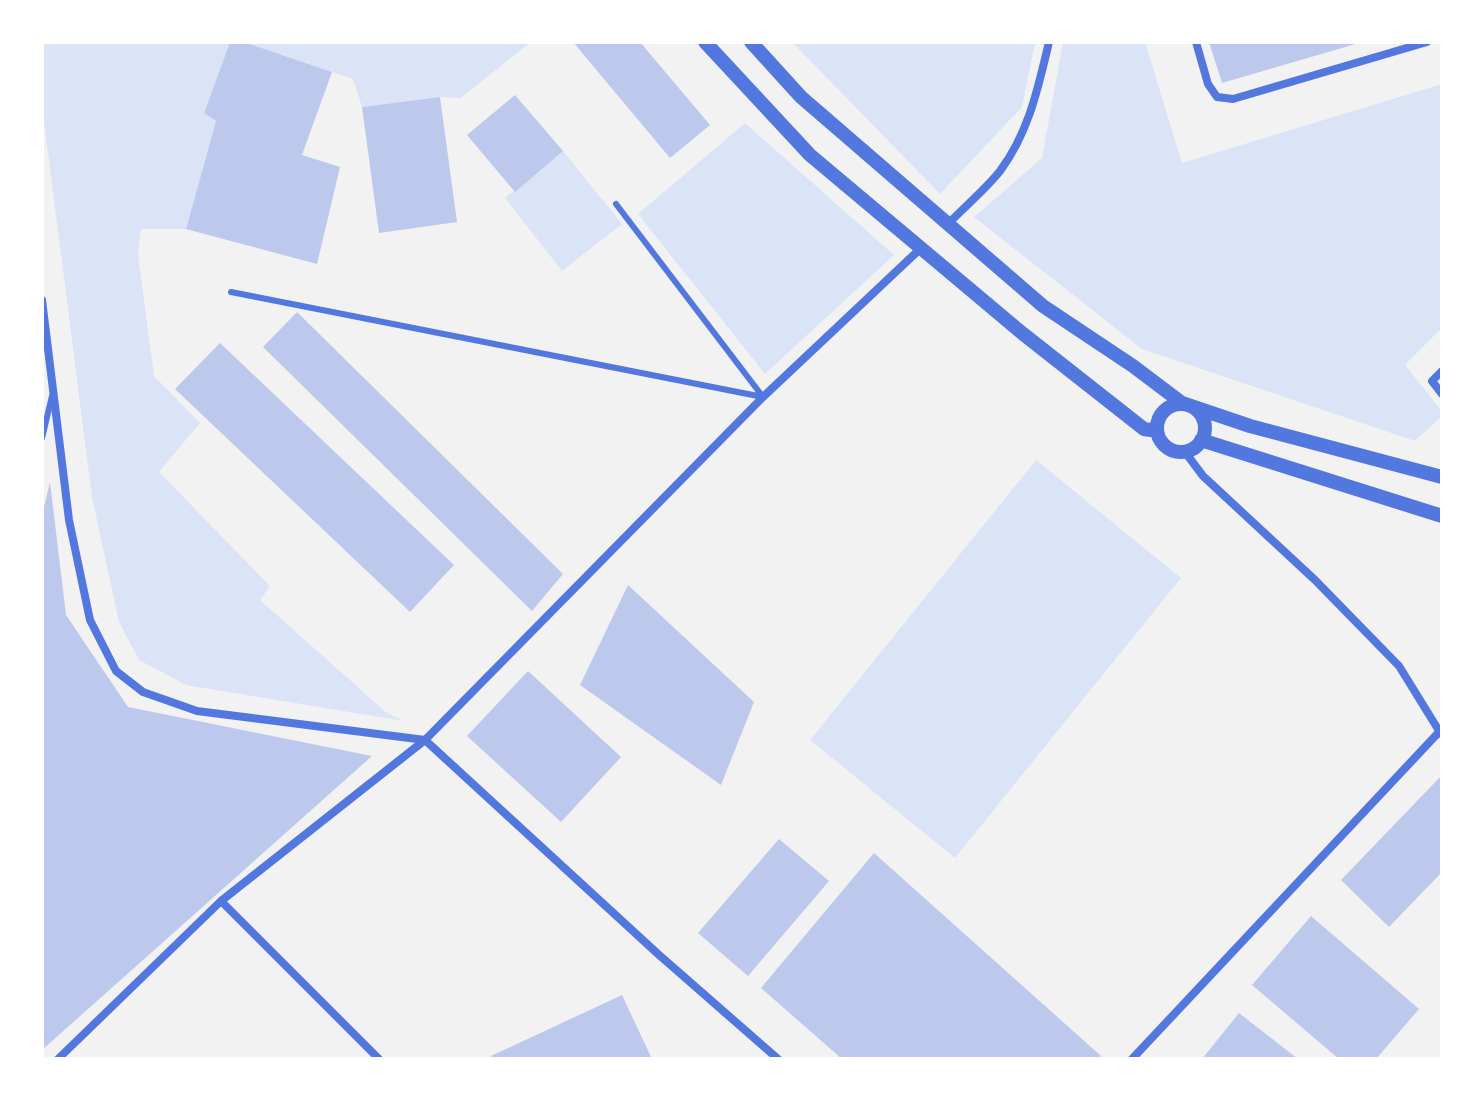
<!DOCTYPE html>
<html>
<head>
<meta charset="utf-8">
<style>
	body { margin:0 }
	#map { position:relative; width:1484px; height:1101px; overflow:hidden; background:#f2f2f2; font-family:"Alegreya Sans",sans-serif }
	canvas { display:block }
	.frame { position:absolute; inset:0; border:44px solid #fff; pointer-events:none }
</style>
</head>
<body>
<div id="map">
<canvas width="1484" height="1101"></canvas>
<div class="frame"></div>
</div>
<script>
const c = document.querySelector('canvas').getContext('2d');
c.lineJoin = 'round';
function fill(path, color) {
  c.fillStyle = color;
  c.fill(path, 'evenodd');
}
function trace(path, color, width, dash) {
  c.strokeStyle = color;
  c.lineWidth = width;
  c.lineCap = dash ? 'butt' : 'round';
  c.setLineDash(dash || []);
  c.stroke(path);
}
fill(new Path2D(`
	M42,42H230L204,113L216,121L186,229H141L138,255L154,376L200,423L159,472L270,586L260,600L387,713L404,721L186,685L139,660L119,622L92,497L42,106Z
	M244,42H531L461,98L440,97L362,107L353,79Z
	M792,42H1035L1022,107L940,194Z
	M1063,42H1145L1182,163L1442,84V328L1405,365L1442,411V416L1415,441L1142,349L974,217L1042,158Z
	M745,123L894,255L765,374L638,214Z
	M563,151L622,224L562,271L505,198Z
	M1036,460L1181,578L955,858L810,740Z`), '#dbe4f7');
fill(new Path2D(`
	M230,42H244L332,72L302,155L340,167L317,264L186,229L216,121L204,113Z
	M573,42H640L710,125L670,158Z
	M1209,42H1359V43L1222,83Z
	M515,95L563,151L515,192L467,135Z
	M440,97L457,222L379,233L362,107Z
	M297,312L563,574L532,611L263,347Z
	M220,343L454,565L410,612L175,389Z
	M50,482L66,615L128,707L372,756L42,1050V516Z
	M628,585L754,702L721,785L580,685Z
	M528,671L621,757L561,822L467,736Z
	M1442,775V872L1389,927L1341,880Z
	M779,839L829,881L748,976L698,933Z
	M874,853L1101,1056L1098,1059H842L761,988Z
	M1311,916L1419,1009L1376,1059H1339L1252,985Z
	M622,995L652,1059H493L491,1056Z
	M1239,1013L1298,1059H1202Z`), '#bdc9ec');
trace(new Path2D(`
	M616,204L763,397
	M231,292L763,397
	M42,438L52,396`), '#5277de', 6);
trace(new Path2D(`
	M1196,42L1208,84L1217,97L1233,99L1427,42
	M947,225C964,207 985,190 1000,171C1029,132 1038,88 1049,42
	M42,300L69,520L90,620L116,671L143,692L197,711L425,740L658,954L778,1059
	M1442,371L1432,381L1442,394
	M1185,452L1203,476L1315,580L1399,666L1441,734
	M58,1059L221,901
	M379,1059L221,901L425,740L763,397L920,249
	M1132,1059L1439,732`), '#5277de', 8);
trace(new Path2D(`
	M705,42L810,155L1022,333L1144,429L1157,431
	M751,42L801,97L1043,306L1133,366L1182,403L1250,426L1442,477
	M1157 428a24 24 0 1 1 48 0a24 24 0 1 1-48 0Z
	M1201,440L1442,516`), '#5277de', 14);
</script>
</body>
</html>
